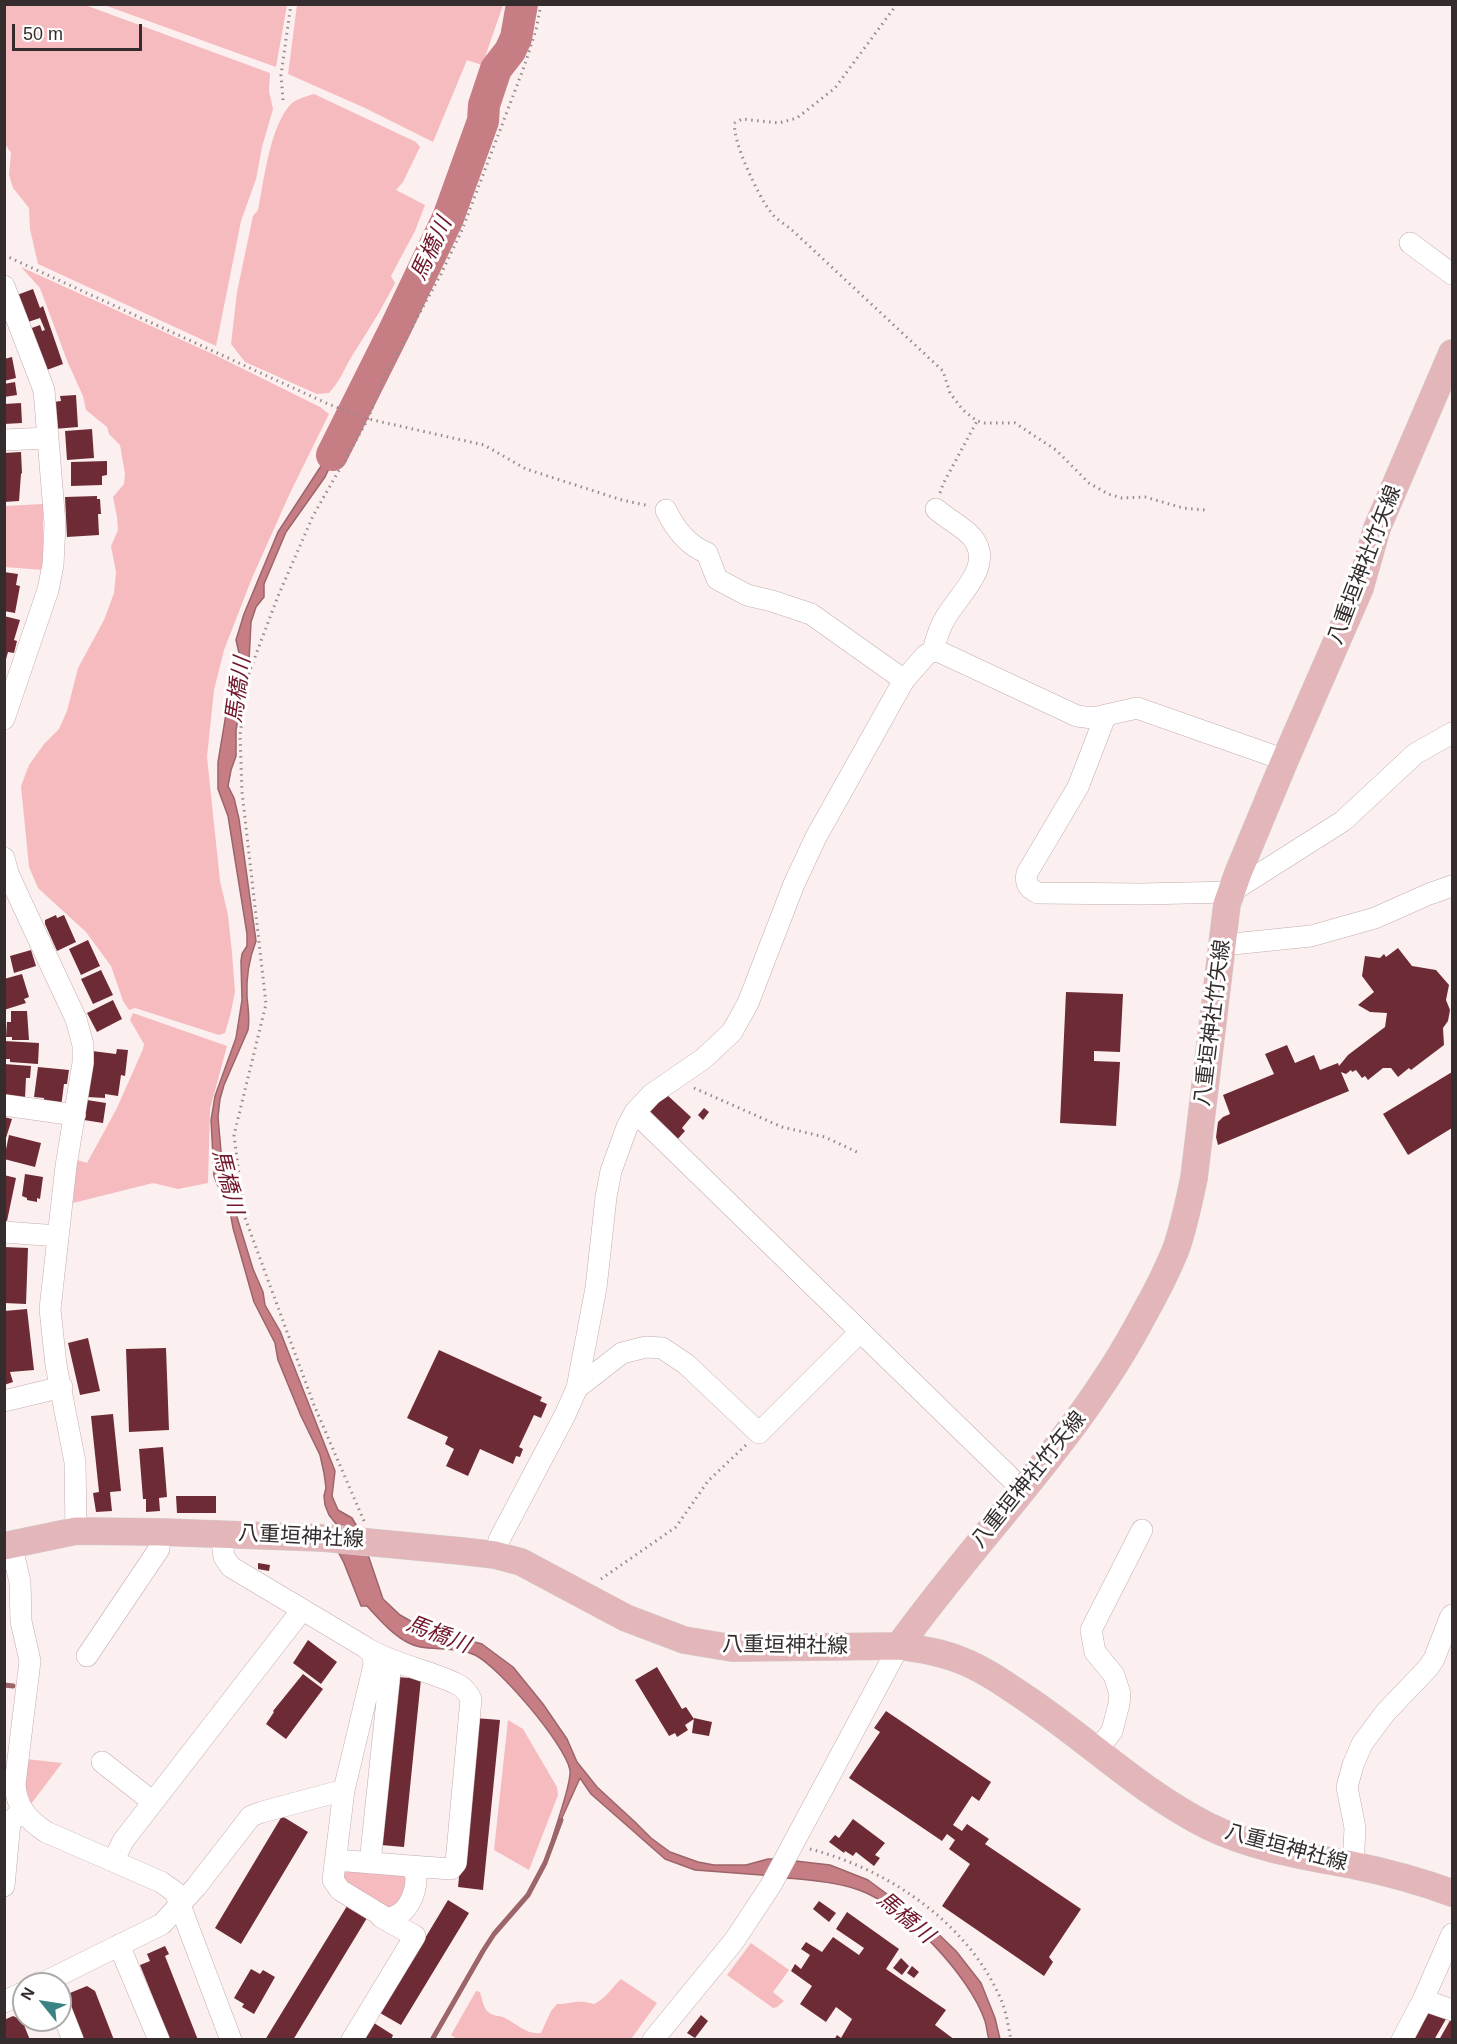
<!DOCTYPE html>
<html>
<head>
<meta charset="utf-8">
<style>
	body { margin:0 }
	#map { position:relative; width:1457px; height:2044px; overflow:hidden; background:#fcefef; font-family:Helvetica,sans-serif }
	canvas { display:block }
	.frame { position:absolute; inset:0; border:6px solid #352d2d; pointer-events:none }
	.north { position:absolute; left:12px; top:1972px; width:60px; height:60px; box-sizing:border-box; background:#fff; border:2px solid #aeabab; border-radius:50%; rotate:300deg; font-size:16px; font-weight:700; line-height:24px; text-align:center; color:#352d2d }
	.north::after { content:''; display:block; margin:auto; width:21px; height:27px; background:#3b8382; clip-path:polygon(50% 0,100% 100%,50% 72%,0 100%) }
	.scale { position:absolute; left:12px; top:24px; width:130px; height:27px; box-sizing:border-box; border:3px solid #352d2d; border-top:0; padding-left:8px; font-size:18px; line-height:21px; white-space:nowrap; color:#352d2d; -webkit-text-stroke:4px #fff; paint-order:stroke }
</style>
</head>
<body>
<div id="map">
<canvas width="1457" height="2044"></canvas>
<div class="frame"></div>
<div class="north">N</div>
<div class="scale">50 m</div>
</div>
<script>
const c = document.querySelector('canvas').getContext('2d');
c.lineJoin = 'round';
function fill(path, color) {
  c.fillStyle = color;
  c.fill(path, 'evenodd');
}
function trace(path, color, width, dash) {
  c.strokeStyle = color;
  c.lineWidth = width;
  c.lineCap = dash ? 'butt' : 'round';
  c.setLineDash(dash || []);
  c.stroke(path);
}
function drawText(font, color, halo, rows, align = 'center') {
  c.font = font + ' Helvetica,"Noto Sans JP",sans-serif';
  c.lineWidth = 6;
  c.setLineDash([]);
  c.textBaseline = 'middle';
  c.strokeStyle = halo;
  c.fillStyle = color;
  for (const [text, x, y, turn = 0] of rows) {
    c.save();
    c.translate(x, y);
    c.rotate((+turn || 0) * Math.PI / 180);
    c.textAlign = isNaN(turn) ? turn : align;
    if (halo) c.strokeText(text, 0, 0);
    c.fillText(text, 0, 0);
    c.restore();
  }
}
fill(new Path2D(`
	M4,5H85L270,73L269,91L273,109L262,147L256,179L241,221L216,346L38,264L30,229L29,208L13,188L9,175L11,153L5,144Z
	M104,5H287L276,67Z
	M297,5V4L503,5L483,63L482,65L467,60L433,142L365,108L288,74Z
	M314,94L416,142L420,147L403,182L396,190L425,205L415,231L391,276L395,283C381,311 365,335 349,361C342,374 339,382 329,393L317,394L245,362L231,344L237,292L253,216L258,210C264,181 270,124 292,103C297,99 307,96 314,94Z
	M21,267L215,355L320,407L329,414L290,493L252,578L224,650L214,690L207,757L220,881L228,915L232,953L235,992L230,1016L225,1033L219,1035L135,1008L129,1010L123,1001L111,966L86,932L38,888L29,867L21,786L29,765L44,744L59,729L67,711L78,668L104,620L114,593L116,572L111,546L118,530L117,517L113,497L124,484L125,474L120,445L109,434L107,427L86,410L83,396L68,363L40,288Z
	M43,504V570L5,567V506Z
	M133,1013L227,1046L210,1109L208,1183L178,1189L153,1183L73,1203L74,1159L87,1163L117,1108L143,1049L144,1044L130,1020Z
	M508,1720L523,1729L557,1787L558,1795L529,1870L494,1850Z
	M26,1759L62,1763L31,1804L24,1783Z
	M346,1870L408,1875L401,1903L383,1910L340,1877Z
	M751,1943L789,1970L773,1992L784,2001L777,2007L773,2008L727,1975Z
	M621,1979L657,2003L631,2039L458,2040L451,2035L476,1991L480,1992C482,1999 483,2006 487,2011C493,2017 499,2015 505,2018C517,2024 527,2035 541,2033L551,2011L557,2004C573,2004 577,1999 594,2004C607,1998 612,1987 621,1979Z`), '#f6bbbf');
const water = new Path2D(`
	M348,416L353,418L325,477L286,532L264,584V597L256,607L251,622L249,661L242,681V697L236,730V756L231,770L228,786L234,798L239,819L256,941C249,959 246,977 247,997C248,1008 250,1018 248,1030L224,1085L220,1099L218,1117L222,1163L234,1192L237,1217L253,1269L263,1292L265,1305L280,1331L335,1471L332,1496L338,1510L352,1518L363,1537L334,1536L337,1525L329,1515L325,1505L324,1496L326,1488L324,1473L320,1455L301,1416L278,1360L275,1343L254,1302L233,1228L227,1195L218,1186L214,1176L211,1120L215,1096L236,1038L242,1000L241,961L242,954L247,946V934L228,816L218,789V762L233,672L239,653L236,640L244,614L278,532L325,460Z
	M333,1542L364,1543L383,1599L400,1615L423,1628L482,1644L513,1667L543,1704L567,1739L577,1762L597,1787L635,1822L651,1838L670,1852L698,1862L714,1865H746L768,1859H784L775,1876L695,1870L665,1859L591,1794L580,1778L552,1840C556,1824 572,1783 570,1770C565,1744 498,1666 475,1655C458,1647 438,1650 420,1647C399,1643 381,1621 367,1606H361L344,1563Z
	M787,1860L830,1865L868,1880L929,1925L956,1951L981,1983L995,2018L1000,2039H989C987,2034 987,2027 985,2021C970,1976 904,1906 859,1890C833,1881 805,1880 777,1877Z`);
fill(water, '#c77d84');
trace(water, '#9b656a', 1.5);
trace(new Path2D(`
	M4,1685L13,1686
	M432,2040L483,1951L494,1934L528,1895L545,1863L561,1820`), '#9b656a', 5);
trace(new Path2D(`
	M332,455L395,329L448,218L483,121L484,105L496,69L510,51L516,38L522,4`), '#c77d84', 32);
fill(new Path2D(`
	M33,289L40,308L43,306L63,364L44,371L29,329L40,325L42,331L45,330L40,318L25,323L17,295Z
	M12,357L16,378L4,381V359Z
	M15,382L17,395L4,397V384Z
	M76,395L78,427L54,429L53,402L61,401L60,396Z
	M21,403L22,423L4,424V404Z
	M92,429L94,458L67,460L65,431Z
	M21,452L22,473L21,474L19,501L4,502V453Z
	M107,461V475L102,476V485L71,486V462Z
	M97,496V499H100L101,514H98L99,535L67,537L65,497Z
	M4,572L18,574L16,585L20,586L15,613L4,611Z
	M4,616L20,620L14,640L17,641L14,653L8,652L5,663Z
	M56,915L57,918L64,915L76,942L57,951L45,924V920Z
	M88,940L100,966L81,975L69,949Z
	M1398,948L1412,966L1436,970L1449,985L1446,1000L1450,1010L1448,1021L1443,1028L1444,1045L1411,1070L1409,1068L1398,1077L1391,1068H1383L1368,1080L1365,1076L1362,1078L1356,1070L1352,1072L1351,1070L1346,1074L1341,1072L1349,1091L1218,1145L1216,1137L1218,1122L1223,1117L1230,1114L1223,1095L1274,1074L1265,1054L1287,1045L1295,1063L1314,1055L1320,1070L1338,1063L1339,1066L1348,1055L1385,1027L1387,1013L1370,1012L1358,1005L1374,992L1362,976L1365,956L1380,958L1384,954L1386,957Z
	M31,950L36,966L14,973L10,956Z
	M101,970L113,995L93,1004L81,979Z
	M22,974L29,997L24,999L26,1003L4,1010V979Z
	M1066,992L1123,994L1120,1052L1094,1051V1061L1120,1062L1116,1126L1060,1123Z
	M113,1000L122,1019L97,1032L87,1013Z
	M11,1011H27L29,1040H12V1037H6L7,1022H11Z
	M4,1041L39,1043L38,1064L10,1062V1059H4Z
	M117,1049L128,1050L125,1076L121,1075L118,1096L105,1094V1098L87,1097L92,1051L116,1054Z
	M4,1064L31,1066L30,1078H26L25,1098L4,1096Z
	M38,1067L69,1070L67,1084H64L61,1107L43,1105L44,1098L34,1097Z
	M1452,1072V1128L1408,1155L1383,1114Z
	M665,1093L691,1117L682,1128L685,1131L676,1141L646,1114Z
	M87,1100L106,1103L103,1123L84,1120Z
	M704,1108L709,1112L703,1120L698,1115Z
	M4,1117L12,1119L5,1141H4Z
	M9,1135L41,1143L35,1167L4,1159Z
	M25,1174L43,1177L40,1199L37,1198V1202L27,1200V1198L22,1196Z
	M4,1175L16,1178L7,1221L4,1220Z
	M4,1247L28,1248L26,1304L4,1303Z
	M27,1309L34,1370L10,1372L13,1382L4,1385V1373H6L4,1311Z
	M88,1338L100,1391L80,1395L68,1343Z
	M166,1348L169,1430L129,1432L126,1349Z
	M439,1350L542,1397L540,1401L547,1404L541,1418L534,1415L519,1447L523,1449L520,1457L516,1456L513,1464L480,1449L468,1476L446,1466L454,1449L445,1444L448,1437L407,1418Z
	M113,1414L121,1491L110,1492L112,1511L96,1512L93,1493L99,1492L91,1416Z
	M163,1447L167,1497L159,1498L160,1511L146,1512V1499H143L139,1449Z
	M176,1496H216V1513H177Z
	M258,1563L270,1565L269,1571L258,1569Z
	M308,1640L337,1662L321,1684L293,1663Z
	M657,1667L682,1709L686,1707L694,1719L685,1725L688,1730L677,1737L675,1733L669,1736L635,1680Z
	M303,1674L323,1689L286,1739L266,1724L274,1712L273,1711Z
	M398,1677L421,1679L404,1847L381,1845Z
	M886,1711L991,1782L979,1801L972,1796L953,1825L962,1831L967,1824L989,1839L985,1844L1081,1909L1049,1957L1053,1962L1044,1976L942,1906L970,1864L949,1849L955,1840L947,1834L942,1841L849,1778L880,1732L874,1728Z
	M475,1718L500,1720L483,1890L458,1887Z
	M694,1718L712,1722L709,1736L692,1733Z
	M282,1816L308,1832L241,1944L215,1928Z
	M853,1819L885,1843L875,1855L880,1858L874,1866L856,1852L853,1856L845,1851L844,1853L829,1842L835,1835L839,1838Z
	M448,1900L469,1913L401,2025L380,2013Z
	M819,1901L836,1913L829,1922L813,1909Z
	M347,1906L367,1918L293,2040H265Z
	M847,1912L899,1949L886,1969L946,2010L935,2025L955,2040H834L837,2035L841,2038L852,2019L836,2007L826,2022L800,2004L812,1986L791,1971L795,1964L801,1969L810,1955L801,1949L806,1942L822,1952L833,1937L859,1955L864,1948L836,1929Z
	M165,1946L169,1954L165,1956L198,2040H170L140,1965L150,1961L147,1954Z
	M901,1958L909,1966L902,1975L893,1968Z
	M912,1966L919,1972L914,1978L907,1973Z
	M251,1969L260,1974L263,1970L275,1977L254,2014L242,2007L244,2004L234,1998Z
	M87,1986L95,1991L114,2040H83L65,1995Z
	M1430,2010L1446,2019L1434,2040H1413Z
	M701,2015L708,2021L695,2038L687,2033Z
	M13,2016L22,2020L30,2040H4V2020Z
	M1452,2017V2040H1439Z
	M374,2023L393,2035L391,2040H364Z`), '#6d2c35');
const minor = new Path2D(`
	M1410,243L1452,274
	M4,286L44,390L55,524L53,565L48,590L4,719
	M4,440L48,438
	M666,510C675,529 687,545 707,553L717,579L747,595L772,601L811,614L904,680
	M933,651C936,639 939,628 946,617C960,593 995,565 972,537C962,526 947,519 936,509
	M1105,717L1078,787L1027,873C1025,884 1028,888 1038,893L1142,894L1231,892L1343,821L1415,754L1452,733
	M4,858L8,873L17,893L76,1019L83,1045V1063L66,1166L50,1309L56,1365L75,1462L76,1531
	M1223,945L1311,936L1375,918L1429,894L1452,886
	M4,1105L75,1115
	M635,1112L1022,1489
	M4,1232L58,1236
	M577,1388L622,1353L646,1347L662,1348L686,1364L759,1433L860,1332
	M4,1401L62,1387
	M11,1544L20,1582L21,1621L30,1661L15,1784C16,1807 28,1820 46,1832L161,1882L175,1892L231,2040
	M495,1555L499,1540L565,1415L577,1388L596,1288L606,1197L611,1171L627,1127L635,1112L652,1094L703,1059L732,1032L748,1003L794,884L816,837L904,680L926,655L933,651L940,652L1077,716L1093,718L1137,708L1285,760
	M370,1650C397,1665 427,1670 455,1683C462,1686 468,1693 471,1699L456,1863L451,1869L410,1866
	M87,1656L159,1549L160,1532
	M1097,1751L1112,1731L1119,1704L1120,1694L1114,1675L1095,1652L1091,1630L1142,1530
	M102,1762L153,1802
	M114,1860L123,1841L302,1610
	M336,1860L410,1866L416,1875C417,1893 407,1918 386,1918L340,1890L333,1880L344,1790
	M370,1863L391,1662
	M1353,1866L1355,1828L1347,1787L1353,1765L1362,1744L1385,1713L1428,1668L1434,1659L1450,1618L1452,1615
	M4,1886L10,1822L22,1811
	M119,1945L159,2040
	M41,1984L162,1924L196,1887L251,1816L262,1812L344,1790L374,1665L373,1654L365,1647L231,1567L224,1557L221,1533
	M1423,2000L1452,2010
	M4,2002L24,1992
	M60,2007L73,2040
	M352,2040L415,1936L381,1917
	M653,2040L734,1941L771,1885L899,1646
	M1402,2040L1423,2000L1452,1934`);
const major = new Path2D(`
	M4,1546L76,1531L160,1532L324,1538L461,1551L495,1555L521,1562L626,1618L684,1640L732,1648L899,1646C919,1649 940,1652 960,1660C984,1669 1006,1685 1027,1699C1088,1740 1142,1793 1208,1826C1253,1848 1303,1856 1352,1865C1386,1872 1420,1881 1452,1893
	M899,1646C979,1534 1080,1437 1144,1314C1156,1293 1167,1271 1176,1249C1184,1226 1189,1202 1194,1178L1227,904L1238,873L1285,760L1360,588L1377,528L1452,353`);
trace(minor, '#c2adae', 22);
trace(major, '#d3d1d1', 28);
trace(new Path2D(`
	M897,4L835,88L797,118L779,123L742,119L735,123C731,139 759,197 770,211C775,219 785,224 792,230L943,371L950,393L963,410L977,421L985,423H1015L1056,450L1089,483L1108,494L1122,498L1145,497L1183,508L1205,510
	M283,100L281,75L291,4
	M4,255L326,403L364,418L484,445L526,469L622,500L650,506
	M940,493L943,484L977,421
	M694,1088L782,1127L825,1137L859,1153
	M364,1521L314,1405L244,1215L234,1135L266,1004L242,792L240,735L249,673L278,596L313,516L368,419L383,380L441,274L462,230L524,67L536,30L541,4
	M601,1579L676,1527L708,1481L746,1445
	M810,1849C887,1869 965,1921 999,1995C1006,2009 1008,2025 1011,2040`), '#958b8b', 3, [1.5, 4.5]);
trace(minor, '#fff', 21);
trace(major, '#e3b6ba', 27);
drawText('21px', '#352d2d', '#fff', [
	["八重垣神社竹矢線",1365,565,-69],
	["八重垣神社竹矢線",1213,1023,-83],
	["八重垣神社竹矢線",1029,1480,-51],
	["八重垣神社線",301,1537,3],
	["八重垣神社線",785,1646,1],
	["八重垣神社線",1286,1848,15]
]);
drawText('italic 22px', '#71182b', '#fff', [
	["馬橋川",432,249,-65],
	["馬橋川",239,690,-82],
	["馬橋川",227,1182,76],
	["馬橋川",438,1635,21],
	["馬橋川",905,1918,40]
]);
</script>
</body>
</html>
